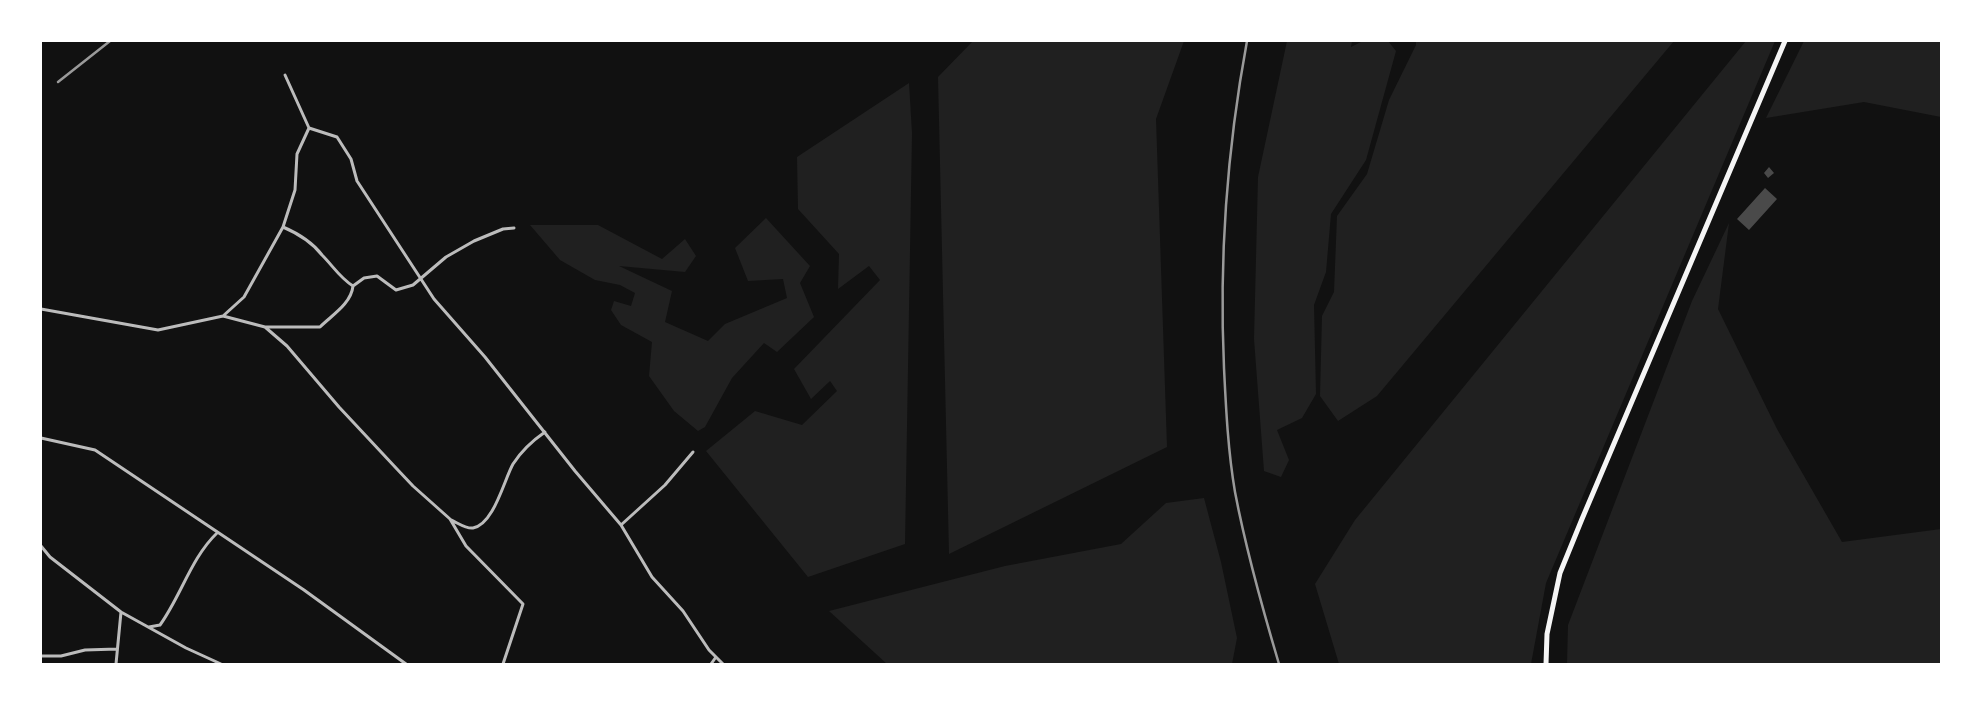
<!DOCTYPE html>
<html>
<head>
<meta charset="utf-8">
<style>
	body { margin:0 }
	#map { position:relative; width:1982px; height:705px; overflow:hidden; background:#111; font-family:Spectral,serif }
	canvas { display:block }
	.frame { position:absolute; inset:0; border:42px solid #fff; pointer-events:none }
</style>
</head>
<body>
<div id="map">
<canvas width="1982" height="705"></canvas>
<div class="frame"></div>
</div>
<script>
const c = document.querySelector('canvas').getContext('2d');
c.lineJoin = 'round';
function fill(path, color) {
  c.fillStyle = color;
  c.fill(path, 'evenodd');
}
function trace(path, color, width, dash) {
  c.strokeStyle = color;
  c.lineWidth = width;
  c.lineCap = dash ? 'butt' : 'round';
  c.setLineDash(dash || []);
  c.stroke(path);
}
fill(new Path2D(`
	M973,41H1184L1156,119L1167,447L949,554L938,77Z
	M1287,41H1352L1351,47L1363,41H1388L1396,51L1366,160L1331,214L1326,272L1314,305L1316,394L1302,418L1277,430L1289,460L1281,477L1264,471L1254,339L1258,177Z
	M1416,41H1674L1377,396L1338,421L1320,396L1322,316L1334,292L1337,216L1367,174L1389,100L1416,45Z
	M1746,41H1775L1546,583L1531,664H1339L1315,584L1355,520Z
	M1804,41H1941V117L1864,102L1766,118Z
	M909,83L912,133L905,544L808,577L706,451L755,411L802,425L837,391L830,381L811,399L794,369L880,280L869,266L838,289L839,254L798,209L797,157Z
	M766,218L810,266L800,283L814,317L777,352L764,343L732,378L705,427L698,431L674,411L649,376L652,342L621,325L611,310L614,301L631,306L635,293L620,285L595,280L560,260L530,225H598L662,259L685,239L696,256L685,272L619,266L672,291L665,322L708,341L725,324L787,298L783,279L748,281L735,248Z
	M1729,223L1718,309L1777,429L1842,542L1941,529V664H1567L1568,625L1692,301Z
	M1204,498L1221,562L1237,638L1232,664H887L829,611L1005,566L1121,544L1166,503Z`), '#202020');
fill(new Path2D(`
	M1769,167L1774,173L1768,178L1764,173Z
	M1765,188L1777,199L1749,230L1737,219Z`), '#4a4a4a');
trace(new Path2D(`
	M285,75L309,128L337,137L351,159L357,181L434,299L485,357L575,471L621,525L652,577L683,611L709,650L723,664
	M283,227C297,233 312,242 322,255C333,266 340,278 353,286
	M41,309L158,330L223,316L244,297L283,227L295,190L297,154L309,128
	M223,316L265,327L287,346L339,407L396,468L413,486L450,519L466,546L523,604L503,664
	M265,327H320C332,315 351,304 353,286L364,278L377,276L396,290L413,285L446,257L474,241L503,229L514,228
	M41,438L95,450L304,590L406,664
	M451,520C458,523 466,529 473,528C494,524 504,480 513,464C522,450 532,441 545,432
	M621,525L665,485L693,452
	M41,546L50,557L121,612L186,648L221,664
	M149,627L160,625C181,596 191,558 217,533
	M41,656H61L85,650L117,649
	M116,664L121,612
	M711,664L716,657`), '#bcbcbc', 3);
trace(new Path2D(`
	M1546,664L1547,634L1560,573L1582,519L1785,41`), '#f5f5f5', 5);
trace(new Path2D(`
	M1247,41C1227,149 1219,258 1224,368C1226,409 1228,451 1235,492C1246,550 1262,607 1279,664
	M58,82L110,41`), '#9a9a9a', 2.5);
</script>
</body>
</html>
